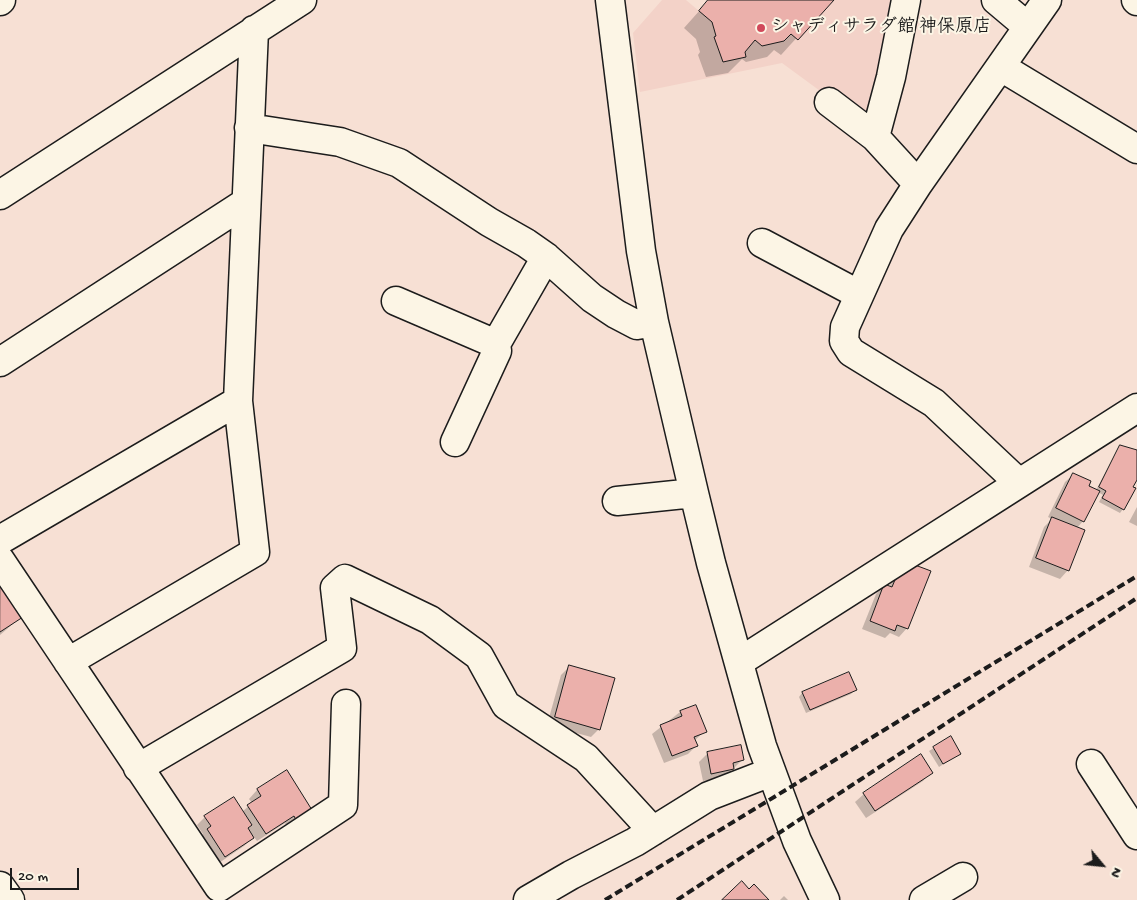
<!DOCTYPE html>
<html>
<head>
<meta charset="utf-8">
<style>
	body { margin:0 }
	#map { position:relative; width:1137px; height:900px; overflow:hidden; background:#f7e0d4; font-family:"Gochi Hand",sans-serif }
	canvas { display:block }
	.north { position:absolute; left:1077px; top:840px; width:50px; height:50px; -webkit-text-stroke:4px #fcf5e5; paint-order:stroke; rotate:118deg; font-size:14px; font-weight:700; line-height:20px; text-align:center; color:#1c1c1c }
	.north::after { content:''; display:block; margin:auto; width:18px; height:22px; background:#1c1c1c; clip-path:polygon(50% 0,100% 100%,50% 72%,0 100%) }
	.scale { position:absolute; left:10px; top:868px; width:69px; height:22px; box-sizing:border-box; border:2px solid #1c1c1c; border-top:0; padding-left:6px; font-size:15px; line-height:18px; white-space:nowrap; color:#1c1c1c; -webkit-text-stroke:4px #fcf5e5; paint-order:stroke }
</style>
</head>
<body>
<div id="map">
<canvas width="1137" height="900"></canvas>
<div class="north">N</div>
<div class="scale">20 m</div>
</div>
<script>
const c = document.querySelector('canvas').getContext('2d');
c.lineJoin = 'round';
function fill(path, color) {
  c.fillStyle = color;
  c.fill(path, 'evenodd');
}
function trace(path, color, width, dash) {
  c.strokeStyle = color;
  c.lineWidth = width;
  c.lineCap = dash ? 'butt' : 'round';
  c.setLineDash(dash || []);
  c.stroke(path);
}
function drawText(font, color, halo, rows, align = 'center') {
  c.font = font + ' "Gochi Hand","Klee One",sans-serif';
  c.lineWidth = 4;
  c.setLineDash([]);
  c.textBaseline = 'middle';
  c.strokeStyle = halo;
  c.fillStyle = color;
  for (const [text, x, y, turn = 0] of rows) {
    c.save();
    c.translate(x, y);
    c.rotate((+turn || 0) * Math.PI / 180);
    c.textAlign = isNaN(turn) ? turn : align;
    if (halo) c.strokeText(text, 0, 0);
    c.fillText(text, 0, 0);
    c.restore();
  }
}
fill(new Path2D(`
	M662,0H686L699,11L708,0H902L872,129L782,63L640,92L633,33Z`), '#f3d2c8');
fill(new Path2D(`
	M709,0H831L781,55L774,50L767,57L746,62L742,59L728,73L706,77L698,55L700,52L696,39L684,28Z
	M1120,447L1137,451V475L1123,509L1120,513L1099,502L1103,495L1098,492L1083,521L1077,528L1068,570L1060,579L1029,567L1044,527L1052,519L1048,517L1065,482L1074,474L1096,490Z
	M1137,507V526L1129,522Z
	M898,576L907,628L899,637L890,633L885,638L862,629L876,594L884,585L888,587Z
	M0,585L21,617L0,635Z
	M569,667L599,729L591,737L547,725L561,675Z
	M848,673L855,690L851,694L806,713L799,697L802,693Z
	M695,706L705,731L694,741L696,746L688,754L664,763L652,734L680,712Z
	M950,738L959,754L939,767L929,751Z
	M707,754L742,760L725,777L703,781L699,762Z
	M286,772L311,810L288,828L285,823L257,841L254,837L244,846L216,865L199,838L203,834L197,825L205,817L242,812L252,803L249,799L257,790Z
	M931,772L923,781L866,818L855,802L864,794Z
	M784,896L788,900H780Z`), '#0003');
const building = new Path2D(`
	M708,0H834L798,40L791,34L784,41L762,46L755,40L745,52L746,57L723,62L714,37L716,36L712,22L699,11Z
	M1120,445L1137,450V480L1133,487L1136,488L1124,510L1102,498L1106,491L1099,487Z
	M1073,473L1091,481L1089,486L1100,491L1084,522L1056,508Z
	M1052,517L1085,530L1069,571L1036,558Z
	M915,565L931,571L908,629L897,625L895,631L870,621L884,584L892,587L897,575Z
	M0,583L23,617L0,632Z
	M569,665L615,678L600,730L555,717Z
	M849,672L857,690L810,710L802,692Z
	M696,705L707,732L694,737L698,746L672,756L660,725L682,716L680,711Z
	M951,736L961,754L943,764L933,747Z
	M741,745L744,760L733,763L734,769L711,774L707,752Z
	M921,754L933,773L875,811L863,793Z
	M287,770L312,810L296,820L294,816L266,834L247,805L261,796L257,789Z
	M234,797L252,825L248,828L254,838L225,857L207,829L211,826L204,816Z
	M742,881L749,889L754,884L769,900H722Z`);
fill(building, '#ebb0ab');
trace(building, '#1c1c1c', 1);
const minor = new Path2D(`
	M610,0L641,251L654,322L694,493L711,563L762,746L797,841L825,900
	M996,0L1028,27
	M1136,0L1137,1
	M0,1L1,0
	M1001,67L1137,149
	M829,102L875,137L918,184
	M249,128L340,142L399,163L489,222L526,243L546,257L592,298L616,314L637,325L654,322
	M875,137L891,77L906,0
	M0,195L302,0
	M762,243L858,294
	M396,301L496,344
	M0,362L245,203
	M455,442L497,351L496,344L546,257
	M1019,483L934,403L851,352L844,341L845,327L889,229L918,184L1047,0
	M617,501L694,493
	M0,540L238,401
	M0,560L219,887L343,805L346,704
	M68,662L255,552L238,401L254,30
	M739,662L1137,408
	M1091,764L1137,835
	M138,768L342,648L335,588L345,579L430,620L479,656L506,705L586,758L653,831
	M0,886L10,900
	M528,900L571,875L635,842L709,796L771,772
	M924,900L963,877`);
trace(minor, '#1c1c1c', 31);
trace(minor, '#fcf5e5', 28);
trace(new Path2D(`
	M605,900L1137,576
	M677,900L1137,598`), '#1c1c1c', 4, [8, 4]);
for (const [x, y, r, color] of [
	[761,28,5,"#d1495b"]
]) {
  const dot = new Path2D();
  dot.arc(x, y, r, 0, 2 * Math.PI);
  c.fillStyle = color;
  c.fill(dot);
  trace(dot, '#fcf5e5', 2);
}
drawText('bold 18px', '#1c1c1c', '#fcf5e5', [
	["シャディサラダ館 神保原店",771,28]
], 'left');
</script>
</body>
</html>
